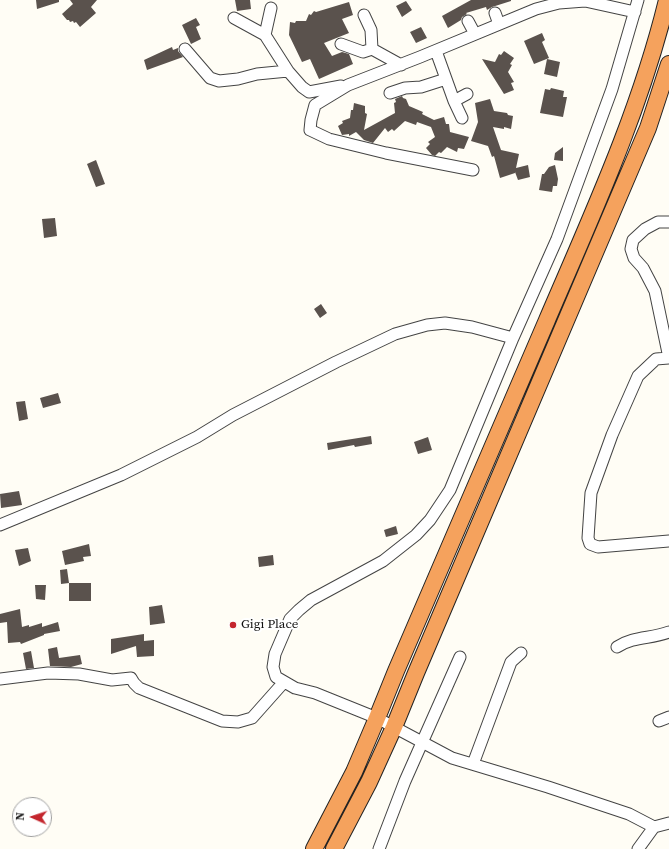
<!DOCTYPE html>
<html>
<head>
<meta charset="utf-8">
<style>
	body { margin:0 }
	#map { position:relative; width:669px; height:849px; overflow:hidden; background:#fffdf5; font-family:"Source Serif 4",serif }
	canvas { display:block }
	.north { position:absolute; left:12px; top:797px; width:40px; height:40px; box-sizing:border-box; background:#fff; border:1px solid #a0a0a0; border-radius:50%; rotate:273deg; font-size:11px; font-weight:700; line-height:16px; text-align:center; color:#111 }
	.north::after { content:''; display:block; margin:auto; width:14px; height:18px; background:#c4262e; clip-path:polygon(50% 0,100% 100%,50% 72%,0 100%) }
</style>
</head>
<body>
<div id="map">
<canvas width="669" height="849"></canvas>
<div class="north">N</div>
</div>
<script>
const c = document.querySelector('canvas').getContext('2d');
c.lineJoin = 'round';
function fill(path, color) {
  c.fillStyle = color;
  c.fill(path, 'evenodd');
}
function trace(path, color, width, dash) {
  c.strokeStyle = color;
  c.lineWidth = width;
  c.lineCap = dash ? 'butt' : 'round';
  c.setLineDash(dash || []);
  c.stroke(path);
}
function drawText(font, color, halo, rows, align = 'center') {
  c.font = font + ' "Source Serif 4",serif';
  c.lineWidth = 4;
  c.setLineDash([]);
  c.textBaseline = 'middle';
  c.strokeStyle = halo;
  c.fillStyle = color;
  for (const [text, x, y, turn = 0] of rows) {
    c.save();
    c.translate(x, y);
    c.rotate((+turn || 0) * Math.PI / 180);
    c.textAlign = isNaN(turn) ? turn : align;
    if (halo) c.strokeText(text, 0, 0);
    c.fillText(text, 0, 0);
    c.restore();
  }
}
fill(new Path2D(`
	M36,0H59V2L37,9Z
	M70,0H97L91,7L96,13L80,27L76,22L74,23L73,21L70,22L69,20H67L62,14L73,4Z
	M235,0H250L251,9L237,11Z
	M471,0H511V1L492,7L487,10L486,7L466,13L467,14L462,17L461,20L448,28L442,16Z
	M406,1L412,10L402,17L396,6Z
	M349,2L353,15L342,19L349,33L324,43L332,56L342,52L349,54L353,64L319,79L310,59L302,62L289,35L290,22L295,23L296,21H306L309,14L311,15L314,11L316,12Z
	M196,18L200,25L196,27L201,39L191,44L182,25Z
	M421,27L427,38L416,43L410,32Z
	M542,33L545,40L542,42L549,58L534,64L524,41Z
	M172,47L173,50L178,48V51L183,57L147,70L144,60Z
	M504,51L514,58L510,64L512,65L508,72L514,82L511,83L514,90L504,94L482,59L495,62L499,54L501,55Z
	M547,59L560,62L557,77L544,74Z
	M551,88L564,91L563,97H567L563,117L540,113L545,89L550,90Z
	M402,96L403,98L406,99L409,106L423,112L422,114L434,120L444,117L446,124H449L450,132L469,137L464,149L458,148L457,152L447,147L441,153L439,152L435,156L432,155L426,148L430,144L428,142L435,137L431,127L417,122L416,125L405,121L394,131L392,129L388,132L385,128L373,143L364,140L356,132L349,136V134L342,135L338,126L343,123L342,121L350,118L351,110H353L354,103L365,106V113L367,114L364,130L395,113L394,103L396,102L395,99Z
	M490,99L494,111L507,113L508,115L513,116L511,129L504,127V129L493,127L501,150L519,154L516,168L528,165L530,177L518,180L515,172V173L500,178L494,156L492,157L488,146L471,141L478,122L475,103Z
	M563,147V161L554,160L555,153Z
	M96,160L105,184L96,187L87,164Z
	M555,165L558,179L557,186H553L552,192L539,190L542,174H544L549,167Z
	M55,218L57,236L44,238L42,219Z
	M321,304L327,313L320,318L314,309Z
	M58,393L61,403L43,408L40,398Z
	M25,401L28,419L19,421L16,402Z
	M371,436L372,444L355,447L354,445L328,450L327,443Z
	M428,437L432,450L418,454L414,442Z
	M19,491L22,505L1,508L0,494Z
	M396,526L398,534L386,537L384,530Z
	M89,544L91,556L83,557L84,561L65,565L62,551Z
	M28,548L31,561L19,566L15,550Z
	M273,555L274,565L259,567L258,557Z
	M67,569L69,583L61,584L60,570Z
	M69,583H91V601H69Z
	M35,585H46L45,600L36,599Z
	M162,605L165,623L150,625L149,607Z
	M20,609L22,627L29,625V627L42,623V627L58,622L60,631L44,634V635L21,644L20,642L8,643L7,622L0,623V614Z
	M144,634V641L154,640V656L137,657L136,646L111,654V639Z
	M57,647L59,658L80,655L82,664L71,667L50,666L48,649Z
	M31,651L34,668L26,669L23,653Z`), '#5a524d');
const minor = new Path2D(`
	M638,0L612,89L557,239L513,338L450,490L430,520L416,535L383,561L311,600L299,610L290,619L275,654L273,667L276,677L295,688L315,693L377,718L452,758L548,787L629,814L654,827
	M495,13L499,24
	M364,15L371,30L372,49
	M234,18L265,35L288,71
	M468,21L475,34
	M265,35L271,8
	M341,44L363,52L372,49L401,65
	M185,49L210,78L219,81L238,79L257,74L288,71L302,87L309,92L341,86
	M436,51L454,101L462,118
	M390,93L405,88L421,87L446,79
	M454,101L467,94
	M473,170L386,153L329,139L310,130L311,120L315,105L348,85L420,57L536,9L559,3L585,1L635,12
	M669,358L656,359L638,376L612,435L591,493L588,538L590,544L598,547L669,541
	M669,358L655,291L643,268L634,258L631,249L633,240L645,229L658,222H669
	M0,525L121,475L197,437L233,415L336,362L395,334L427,325L445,323L472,327L513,338
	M617,647C634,636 651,639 669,632
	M0,679L48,673L79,674L112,680L131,678L134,683L139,688L222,721L238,722L252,718L284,682
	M659,721L669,717
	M473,764L511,662L521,653
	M379,849L405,781L460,657
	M638,849L654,827L669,823`);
const highway = new Path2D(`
	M314,849L354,772L377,718L396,671C447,554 497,437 547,320C592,215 640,111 667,0
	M334,849L369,782L394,727L416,673L648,128L669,64`);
trace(minor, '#444', 13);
trace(highway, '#222', 18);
trace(minor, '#fff', 11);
trace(highway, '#f5a25d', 16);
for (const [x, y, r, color] of [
	[233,625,4,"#c4262e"]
]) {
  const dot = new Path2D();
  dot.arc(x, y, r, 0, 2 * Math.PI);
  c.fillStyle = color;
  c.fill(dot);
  trace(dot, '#fff', 1.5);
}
drawText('13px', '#111', '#fff', [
	["Gigi Place",241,625]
], 'left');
</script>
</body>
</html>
